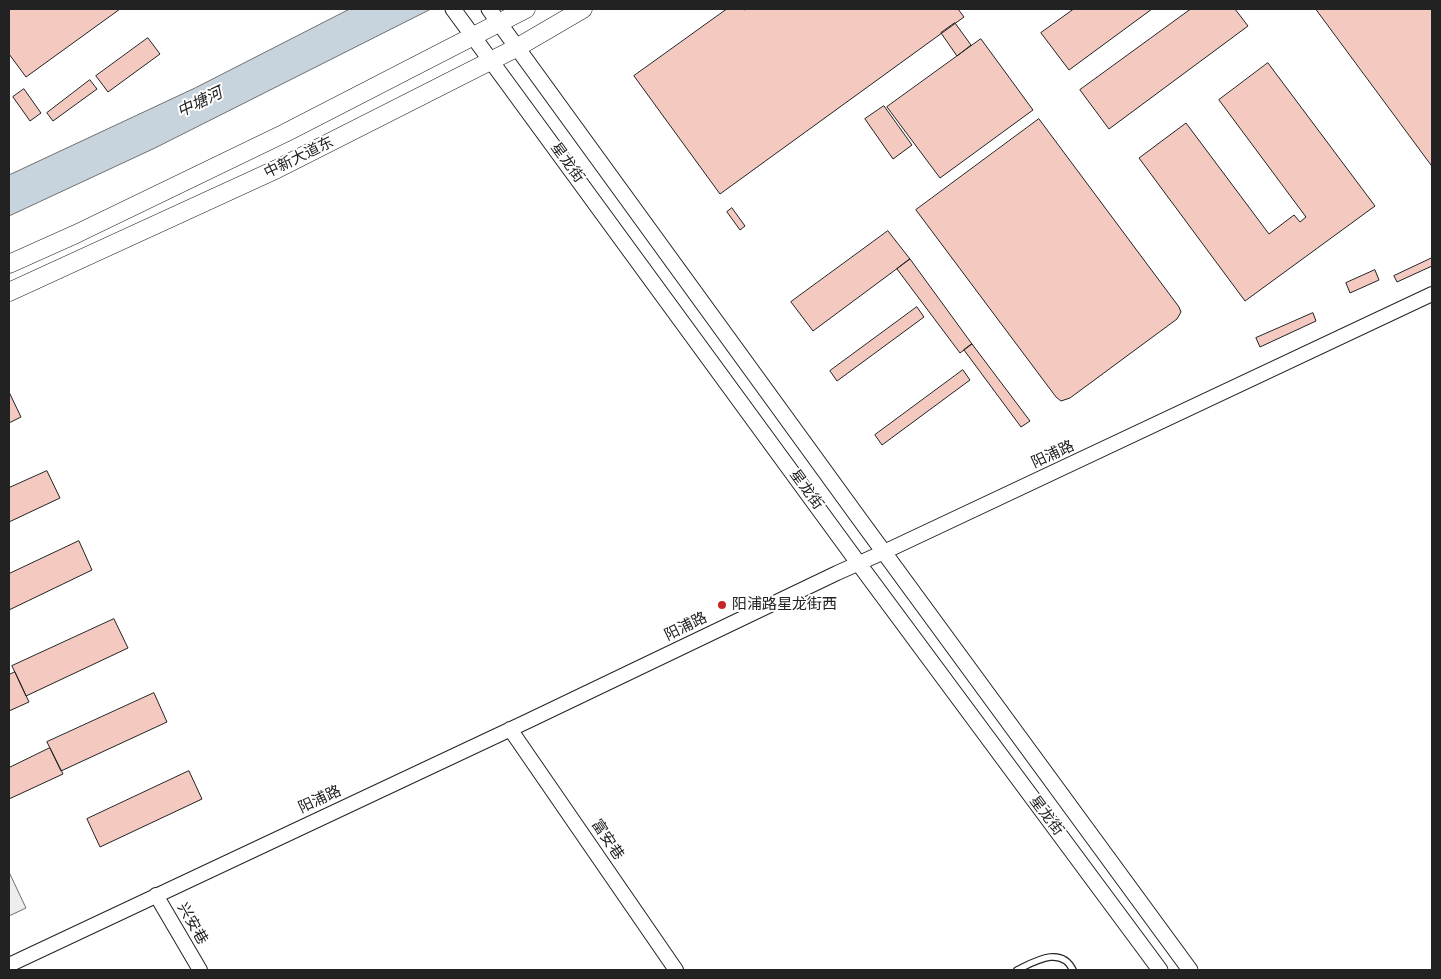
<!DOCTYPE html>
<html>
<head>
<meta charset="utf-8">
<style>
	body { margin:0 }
	#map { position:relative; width:1441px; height:979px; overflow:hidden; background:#fff; font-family:"DM Sans",sans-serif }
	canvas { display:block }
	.frame { position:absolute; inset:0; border:10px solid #222; pointer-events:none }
</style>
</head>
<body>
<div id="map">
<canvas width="1441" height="979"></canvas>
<div class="frame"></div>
</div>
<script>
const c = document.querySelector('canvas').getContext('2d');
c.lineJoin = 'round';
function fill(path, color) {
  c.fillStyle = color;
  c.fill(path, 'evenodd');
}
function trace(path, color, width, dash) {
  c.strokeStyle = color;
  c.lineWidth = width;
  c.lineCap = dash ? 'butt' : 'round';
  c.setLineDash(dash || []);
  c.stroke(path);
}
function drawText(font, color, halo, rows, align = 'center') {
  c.font = font + ' "DM Sans","Noto Sans SC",sans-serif';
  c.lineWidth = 4;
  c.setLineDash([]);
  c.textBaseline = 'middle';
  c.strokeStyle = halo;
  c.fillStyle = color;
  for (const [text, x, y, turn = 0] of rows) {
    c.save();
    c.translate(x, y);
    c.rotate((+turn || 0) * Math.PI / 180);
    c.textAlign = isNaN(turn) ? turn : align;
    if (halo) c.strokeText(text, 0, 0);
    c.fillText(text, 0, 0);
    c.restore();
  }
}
const parking = new Path2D(`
	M9,872L26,908L9,916Z`);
fill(parking, '#ededed');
trace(parking, '#6f6f6f', 1);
const water = new Path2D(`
	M350,9H431L155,148L9,216V175L195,88Z`);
fill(water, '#c7d3dd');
trace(water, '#6f6f6f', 1);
const building = new Path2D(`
	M9,9H120L26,77L9,54Z
	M727,9H743L744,10L746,9H958L964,17L720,194L634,76Z
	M1074,9H1152L1069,70L1041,33Z
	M1191,9H1235L1248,26L1109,129L1080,90Z
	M1316,9H1432V166Z
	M955,23L971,45L957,56L941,33Z
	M148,38L160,54L108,92L96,76Z
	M981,39L1033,110L940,178L887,107Z
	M1268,63L1375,206L1245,301L1139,158L1186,123L1269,234L1294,215L1300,222L1306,217L1219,100Z
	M90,80L97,89L53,121L47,113Z
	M24,89L41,113L30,121L13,97Z
	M884,106L912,145L893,159L865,119Z
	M1039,119L1179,307L1181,312L1177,319L1070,398L1061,401L1056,397L916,210Z
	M732,208L745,226L740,230L727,212Z
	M888,231L910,259L813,331L791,302Z
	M1432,258V266L1397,282L1394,276Z
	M910,259L972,344L960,353L897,269Z
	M1375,270L1379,280L1350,293L1346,283Z
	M917,307L924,317L837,381L830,371Z
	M1313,313L1316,321L1260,347L1256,338Z
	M972,344L1030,421L1021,427L964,350Z
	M963,370L970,380L882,445L875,435Z
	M9,392L21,417L9,423Z
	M47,471L60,498L9,522V488Z
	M79,541L92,570L9,610V574Z
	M114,619L128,648L26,696L12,666Z
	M15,672L29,702L9,711V675Z
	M154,693L167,722L61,771L47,742Z
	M50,748L63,774L9,799V768Z
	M189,771L202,799L100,847L87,819Z`);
fill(building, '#f3c9c0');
trace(building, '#222', 1);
const service = new Path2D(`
	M1017,970C1034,962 1061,945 1073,970`);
const tertiary = new Path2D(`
	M510,729L676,970
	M156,895L200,970
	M9,965L528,721L837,573L884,552L1432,294`);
const secondary = new Path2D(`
	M453,9L859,564L1160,970
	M489,9L861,521L1190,970`);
const primary = new Path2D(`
	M9,264L76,234L285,133L526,9
	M9,292L277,169L518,47L583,9`);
trace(service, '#222', 8);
trace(tertiary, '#222', 16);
trace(secondary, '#222', 17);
trace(primary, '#222', 19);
trace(service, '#fff', 5.5);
trace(tertiary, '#fff', 14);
trace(secondary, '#fff', 15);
trace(primary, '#fff', 18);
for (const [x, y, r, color] of [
	[722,605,5,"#c62828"]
]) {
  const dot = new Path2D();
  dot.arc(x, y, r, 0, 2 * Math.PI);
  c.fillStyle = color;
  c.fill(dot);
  trace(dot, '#fff', 2);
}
drawText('15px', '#222', '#fff', [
	["中新大道东",299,158,-26],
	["星龙街",567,163,54],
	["阳浦路",1053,455,-25],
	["星龙街",806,490,54],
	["阳浦路",686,627,-26],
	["阳浦路",320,800,-25],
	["星龙街",1046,816,53],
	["富安巷",607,840,56],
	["兴安巷",192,924,60]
]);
drawText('15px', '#222', '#fff', [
	["阳浦路星龙街西",732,605]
], 'left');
drawText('italic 16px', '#222', '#fff', [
	["中塘河",200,103,-26]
]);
</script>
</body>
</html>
